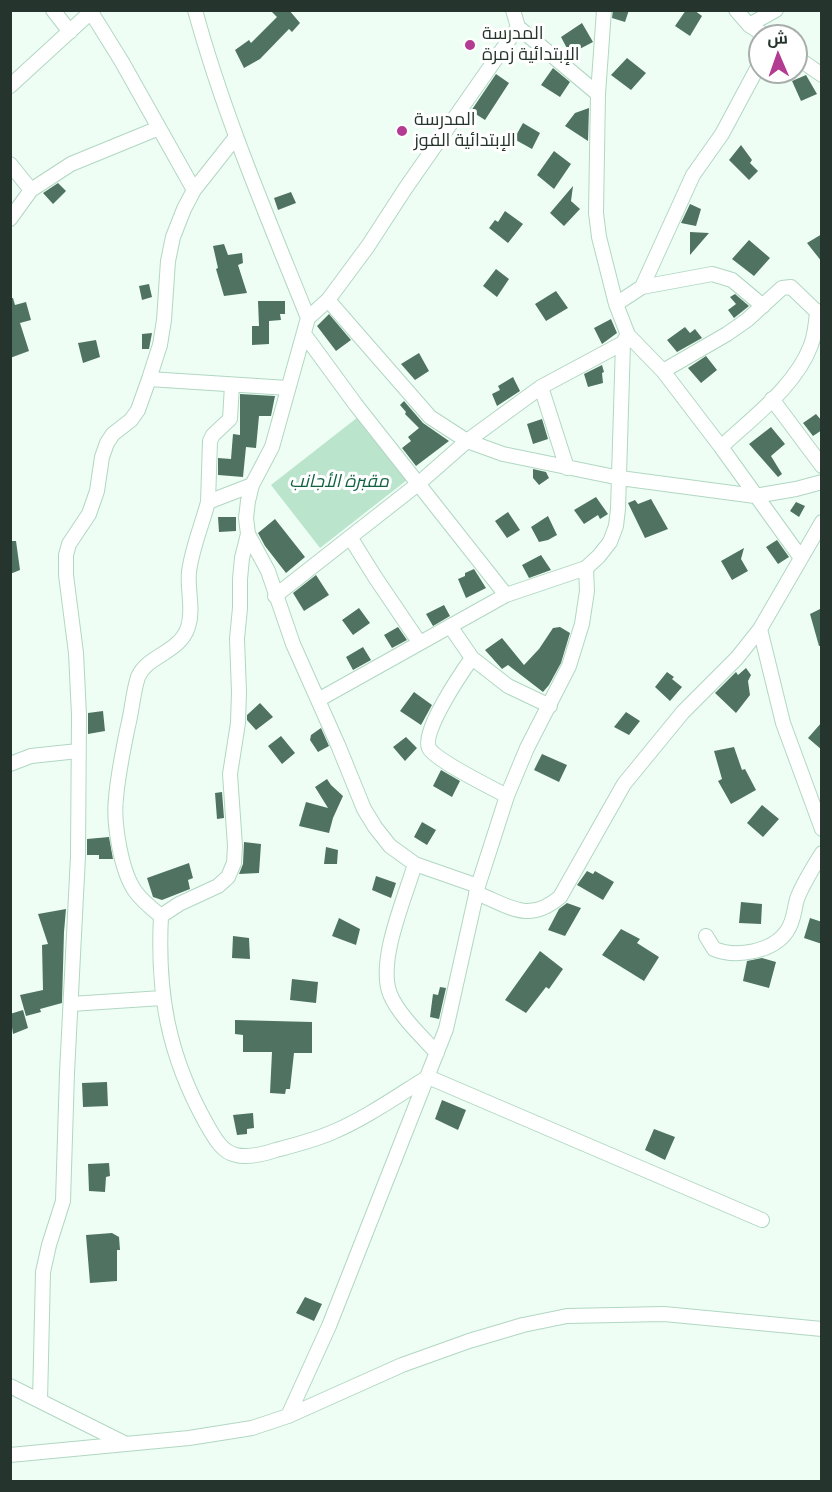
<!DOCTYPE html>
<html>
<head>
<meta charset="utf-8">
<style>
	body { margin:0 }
	#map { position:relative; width:832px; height:1492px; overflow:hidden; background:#eefef5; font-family:Georgia,Cairo,serif }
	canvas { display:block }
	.frame { position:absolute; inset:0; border:12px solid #25342c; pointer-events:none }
	.north { position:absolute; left:748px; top:24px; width:60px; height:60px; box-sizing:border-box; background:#fff; border:2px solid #a8aeab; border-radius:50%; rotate:358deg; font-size:16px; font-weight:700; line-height:24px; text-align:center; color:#25342c }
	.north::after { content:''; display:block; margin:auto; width:21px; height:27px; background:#b33b91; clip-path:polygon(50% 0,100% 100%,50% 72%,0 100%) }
</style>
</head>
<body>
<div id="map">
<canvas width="832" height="1492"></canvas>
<div class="frame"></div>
<div class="north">ش</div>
</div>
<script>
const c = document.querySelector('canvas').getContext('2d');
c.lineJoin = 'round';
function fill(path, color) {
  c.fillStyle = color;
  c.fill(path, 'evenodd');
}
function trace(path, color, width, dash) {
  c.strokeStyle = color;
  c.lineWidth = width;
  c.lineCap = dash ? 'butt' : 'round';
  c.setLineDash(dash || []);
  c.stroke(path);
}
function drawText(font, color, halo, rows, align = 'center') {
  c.font = font + ' Georgia,Cairo,serif';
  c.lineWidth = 6;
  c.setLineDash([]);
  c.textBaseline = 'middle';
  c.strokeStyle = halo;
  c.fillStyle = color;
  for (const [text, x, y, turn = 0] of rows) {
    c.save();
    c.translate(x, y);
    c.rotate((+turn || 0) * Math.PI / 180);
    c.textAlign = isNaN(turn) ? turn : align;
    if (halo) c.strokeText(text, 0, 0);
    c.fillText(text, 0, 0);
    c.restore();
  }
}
fill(new Path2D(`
	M358,417L407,480L320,548L271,485Z`), '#bbe4cd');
fill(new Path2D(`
	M270,10H289L300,23L292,32L289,29L260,59L244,68L235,50L249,40L251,43L277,17Z
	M613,10H629L625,22L612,18Z
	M686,10H694L702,16L690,36L675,26Z
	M582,23L593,42L570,54L561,37Z
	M627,58L646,73L631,90L611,75Z
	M553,68L570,82L560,97L541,85Z
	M496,74L509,83L485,120L471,111Z
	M806,75L817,94L801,101L792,81Z
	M589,108L588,141L565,126L575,113Z
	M523,123L540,133L532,149L514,139Z
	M741,145L752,160L750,163L758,171L749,180L729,160Z
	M554,151L571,164L554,189L537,175Z
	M58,183L66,191L53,204L43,193Z
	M573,186L571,201L580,209L564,226L550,213Z
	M291,192L296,203L278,210L274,198Z
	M690,204L701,209L696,226L681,223Z
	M505,211L523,224L508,243L489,228L495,220L498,222Z
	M690,232L709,233L690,255Z
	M822,234V262L807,243Z
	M749,240L770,258L754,276L732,259Z
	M224,244L228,255L242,253L243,263L238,265L247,293L224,296L216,269L218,268L213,246Z
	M496,269L509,279L497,297L483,286Z
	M149,284L152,297L142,300L139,286Z
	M556,291L568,308L546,321L535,304Z
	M735,294L749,306L734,318L728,310L736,304L730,297Z
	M10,298H13L15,305L26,302L31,320L20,323L29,351L10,358Z
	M258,301H285V314H280L281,320L269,321V344L252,345V326H259Z
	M329,314L351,340L336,351L317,326Z
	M611,319L617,333L602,344L594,328Z
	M685,327L690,333L695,329L702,338L677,352L667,340Z
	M152,333L149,349H142V334Z
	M96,340L100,357L83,363L78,343Z
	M419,353L429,371L415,380L401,364Z
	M706,356L717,370L701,383L688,368Z
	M602,365L604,372L602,373L603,383L588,387L584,374Z
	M513,377L520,391L497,406L492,394L500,390L498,386Z
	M240,394L275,396L271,416H259L256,448L246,447L243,477L218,475V458L231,459L233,434L240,435Z
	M404,401L423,423L449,441L416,466L402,448L411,441L408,437L419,428L405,414L406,412L400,405Z
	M816,414L822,421V430L813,436L803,423Z
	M542,419L548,439L533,444L527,424Z
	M771,427L785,444L771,456L782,474L778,477L749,444Z
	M533,469L546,472L549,478L539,485L533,478Z
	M596,497L608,514L600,519L598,515L584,524L574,510Z
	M651,499L668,529L645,538L628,503L635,500L638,504Z
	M796,502L805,506L799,517L790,511Z
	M508,512L520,530L507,538L495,521Z
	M548,516L557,535L548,540L539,542L531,527Z
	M218,517H236V531L219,532Z
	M275,519L305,557L286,573L265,546L258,533Z
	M777,540L789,557L778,564L766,547Z
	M10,541H16L20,570L10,574Z
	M744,548L741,559L748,571L732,580L721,561Z
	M541,555L551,570L529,578L522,565Z
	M474,569L486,588L466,598L458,579L465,576V573Z
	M316,575L329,595L304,611L293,593Z
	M444,605L450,616L433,626L426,614Z
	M359,608L370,623L353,635L342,620Z
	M822,608V646H819L810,614Z
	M398,627L407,640L392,648L384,635Z
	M560,627L570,633L561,663L549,685L543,692L508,665L502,669L485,650L502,638L524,665L539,649L553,628Z
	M363,647L371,660L353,670L346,657Z
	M746,668L751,675L748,681L750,695L736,713L715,693L736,672L738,675Z
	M667,672L674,677L672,679L682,687L670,701L655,687Z
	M414,692L432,705L421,725L400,711Z
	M260,703L273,717L256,730L247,720V715Z
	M103,711L105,731L88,734V713Z
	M626,712L640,721L629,735L614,727Z
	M822,722V750L808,738Z
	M321,728L329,746L318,752L310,740L311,735Z
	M281,736L295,753L282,764L268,746Z
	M406,737L417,748L405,761L393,747Z
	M734,747L742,770L745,769L756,790L731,804L718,781L722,779L714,751Z
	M542,754L567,765L559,782L534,770Z
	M441,770L460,781L452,797L433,786Z
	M327,779L331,785L343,796L333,818L329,833L299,826L306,802L328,808L315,787Z
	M222,792L224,818L217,819L215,793Z
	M762,805L779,819L763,837L747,823Z
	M422,822L436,830L427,845L414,837Z
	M109,837L113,859H99V855H87V839Z
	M244,842L261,844L259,873L239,874L243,864Z
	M326,847L338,850L337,864H324Z
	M189,863L193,878L188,880L190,889L162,900L153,897L147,878Z
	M587,871L593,874L595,871L614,882L603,900L577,885Z
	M376,876L396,883L391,898L372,890Z
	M741,902L762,904L761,924L739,923Z
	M567,903L581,908L565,936L548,930L559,909Z
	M66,909L64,932L62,1003L40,1009L41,1012L26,1016L20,995L43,990L42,945L48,944L38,914Z
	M339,918L360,929L356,945L332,936Z
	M810,918L822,922V944L804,938Z
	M621,929L640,939L637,943L659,957L644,981L602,955Z
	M233,936L249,938L250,959L232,958Z
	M540,951L563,969L549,989L546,987L526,1013L505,1000Z
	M762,958L776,962L769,988L743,981L747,961Z
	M292,979L318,982L316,1003L290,1000Z
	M440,987L446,988L439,1019L430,1017L433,994L438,995Z
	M23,1010L28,1028L13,1034L10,1014Z
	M235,1020L312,1022V1053H294L290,1089H286L285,1094L270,1093L272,1052H243V1035L235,1034Z
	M107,1082L108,1106L83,1107L82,1083Z
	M442,1100L466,1110L458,1130L435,1119Z
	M253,1113L254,1128L247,1129V1134L237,1135L233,1115Z
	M654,1129L675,1137L665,1160L645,1150Z
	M109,1163L110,1176L106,1177L105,1192L89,1191L88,1164Z
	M112,1233L119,1237L120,1250H117V1281L90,1283L86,1235Z
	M305,1297L322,1304L314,1321L296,1313Z`), '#507361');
const minor = new Path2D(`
	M53,10L70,32
	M195,10C224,116 267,216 308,318
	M736,10L749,25L766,36
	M91,12L122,62L194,190
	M749,25L776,10
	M518,27L598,94L596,213L599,237L616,304L628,335L663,371L721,447L801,558
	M796,57L822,75
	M10,86L93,10
	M598,94L604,10
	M10,164L31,190L71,164L159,128
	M10,219L31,190
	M642,287L693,175L722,134L760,63
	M328,300L430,417L467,441L503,454L620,478L755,496L796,489L822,482
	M616,304L642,287L712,274L732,280L763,306
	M304,334L356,405L506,595
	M663,371L727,334L747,320L782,288L791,287L817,312L822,311
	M149,379L288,388
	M541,387L567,468
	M772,399L822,466
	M721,447C753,417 796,386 811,345C815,335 816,323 817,312
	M208,502L210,441L213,435L230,419L232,385
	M248,534L242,558L240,579V608L237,639L239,692L238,723L230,774L235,846L234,863L228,877L218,886L179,904L161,916C157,993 168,1055 206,1123C213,1135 221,1152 236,1155C248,1158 264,1154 276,1150C295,1145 315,1140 333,1132C366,1118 397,1096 428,1077L762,1220
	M350,537L375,577L419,642
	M275,596L418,484L467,441L541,387L623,343L627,336
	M450,626L472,658L508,686L550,706
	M760,629L783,723L822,829
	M472,658C462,672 421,732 429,748C435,760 492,788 507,796
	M318,700L506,595L586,568L599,556L610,542L616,526L618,509L623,343
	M10,764L31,756L78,751
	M415,864C405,898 377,961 390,994C398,1014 422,1037 437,1053
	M478,886L415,864L390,846L375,827L364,809L338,745L293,644L268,571L248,534L246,518L248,501L252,485L272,447L308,318L328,300L368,246L405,189L518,27L513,10
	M476,893C510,906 528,924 560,897L624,784L683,712L737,658L760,629L822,522
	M161,916C151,908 142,901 135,891C121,871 113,822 116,798C118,774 123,750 128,726C132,711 133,692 138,677C147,655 180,653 188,627C194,609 187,590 189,572C192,548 202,525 208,502L252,485
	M706,936L714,949C736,958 773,952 787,931C794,921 794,910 797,899C803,883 813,868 822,853
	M71,1004L162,998
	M10,1386L124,1443
	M40,1401L43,1272L49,1245L63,1201L67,1073L78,856L79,715L76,653L66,575V555L69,544L89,514L97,491L102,457L107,443L113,434L131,420L138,410L149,379L160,345L164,320L168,261L173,237L184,209L194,190L235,138
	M288,1416L329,1326L446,1029L478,886L507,796L527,748L569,666L582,624L587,591L586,568
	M10,1455L189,1438L252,1428L288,1416L402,1365L469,1341L523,1325L567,1316L664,1314L822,1329`);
trace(minor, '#b1d7c2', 16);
trace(minor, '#fff', 14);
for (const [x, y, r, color] of [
	[470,45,6,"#b33b91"],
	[402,131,6,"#b33b91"]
]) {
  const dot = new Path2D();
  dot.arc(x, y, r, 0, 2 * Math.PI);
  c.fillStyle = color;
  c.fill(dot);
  trace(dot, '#fff', 2);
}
drawText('18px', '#25342c', '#fff', [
	["المدرسة",482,35],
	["الإبتدائية زمرة",482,56],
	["المدرسة",414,121],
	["الإبتدائية الفوز",414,142]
], 'left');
drawText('italic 18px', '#126343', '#fff', [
	["مقبرة الأجانب",339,483]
]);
</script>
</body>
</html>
